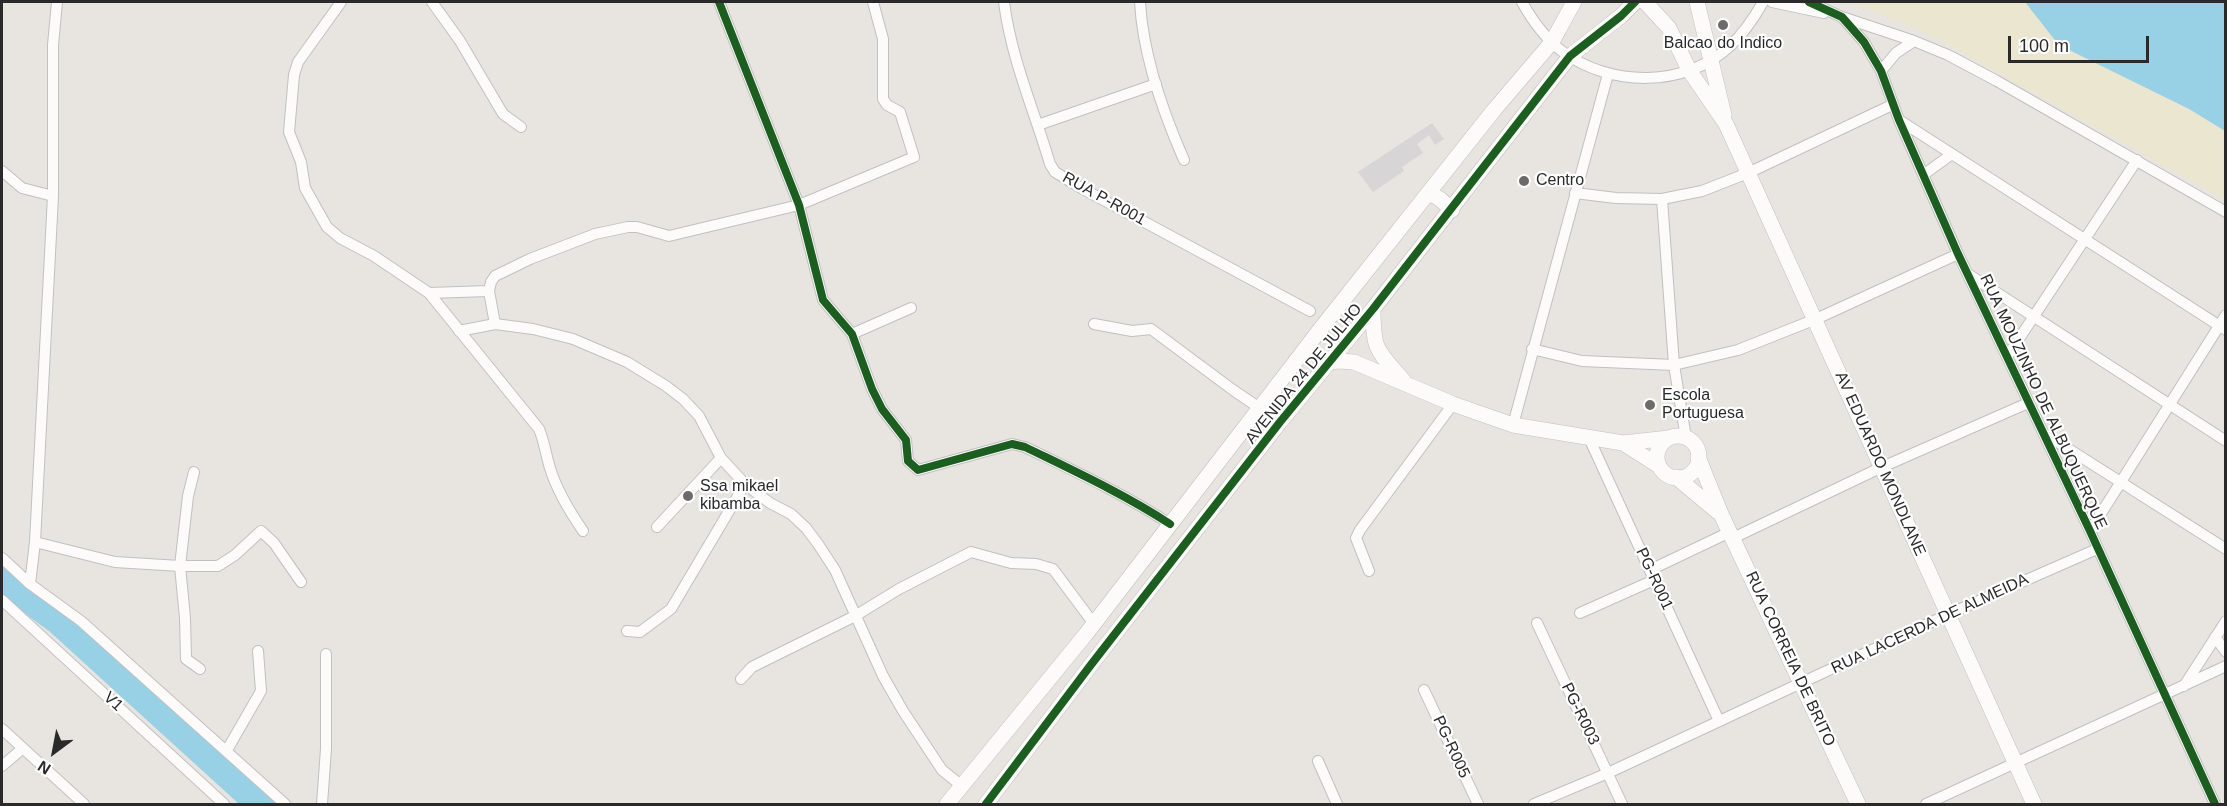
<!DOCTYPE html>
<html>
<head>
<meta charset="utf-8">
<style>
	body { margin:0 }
	#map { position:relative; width:2227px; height:806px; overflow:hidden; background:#e8e4e0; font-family:Arial,sans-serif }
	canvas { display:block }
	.frame { position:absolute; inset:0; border:3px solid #2a2a2a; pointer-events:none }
	.north { position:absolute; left:24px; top:722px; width:60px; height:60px; -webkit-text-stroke:4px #fff; paint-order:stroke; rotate:212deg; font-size:16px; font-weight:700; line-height:24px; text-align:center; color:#2a2a2a }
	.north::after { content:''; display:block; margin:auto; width:21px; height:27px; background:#2a2a2a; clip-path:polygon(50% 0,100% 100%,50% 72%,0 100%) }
	.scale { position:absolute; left:2008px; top:36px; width:141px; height:27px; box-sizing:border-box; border:3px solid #2a2a2a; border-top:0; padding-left:8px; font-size:18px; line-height:21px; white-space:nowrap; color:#2a2a2a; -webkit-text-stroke:4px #fff; paint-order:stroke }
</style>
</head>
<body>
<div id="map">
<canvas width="2227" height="806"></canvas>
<div class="frame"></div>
<div class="north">N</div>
<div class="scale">100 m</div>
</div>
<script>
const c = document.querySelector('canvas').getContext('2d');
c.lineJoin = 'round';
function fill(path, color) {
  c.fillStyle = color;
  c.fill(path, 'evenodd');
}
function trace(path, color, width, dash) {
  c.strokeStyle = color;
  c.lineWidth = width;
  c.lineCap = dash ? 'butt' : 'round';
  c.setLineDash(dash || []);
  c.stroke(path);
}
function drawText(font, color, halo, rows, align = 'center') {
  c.font = font + ' Arial,sans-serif';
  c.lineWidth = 4.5;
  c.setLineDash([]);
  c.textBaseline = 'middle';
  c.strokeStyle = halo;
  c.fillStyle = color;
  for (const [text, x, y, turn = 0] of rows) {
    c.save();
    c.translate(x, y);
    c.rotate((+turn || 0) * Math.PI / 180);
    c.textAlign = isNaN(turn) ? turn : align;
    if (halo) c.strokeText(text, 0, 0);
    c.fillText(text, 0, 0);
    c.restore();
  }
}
fill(new Path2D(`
	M1432,123L1444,139L1435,145L1429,135L1417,144L1423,153L1402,167L1404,171L1373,192L1358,172Z`), '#d8d5d7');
fill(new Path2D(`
	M1850,2H2025L2054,39L2067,49L2189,109L2225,131V200L1929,34Z`), '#ebe6cf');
fill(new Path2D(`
	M2025,2H2225V131L2189,109L2067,49L2054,39Z
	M2,564L80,625L277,804H239L49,631L2,597Z`), '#98d0e5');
const street = new Path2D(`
	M341,2L298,62L294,75L289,132L301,162L305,188L327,227L340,238L374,256L429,293L539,429C545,443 546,457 551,471C558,493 570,512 583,531
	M432,2L460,41L503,114L521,127
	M719,2L799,205L823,300L852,334L872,389L882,409L906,440L908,461L918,470L1012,444L1025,447C1074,471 1124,494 1170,524
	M1004,2C1011,58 1034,110 1050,164L1055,172L1083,189L1310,311
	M1140,2C1143,56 1162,110 1184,160
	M1522,2C1532,20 1546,39 1563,52C1611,87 1685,88 1730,46C1744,33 1754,18 1763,2
	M1772,2L1824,13
	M1809,2L1842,17L1864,42L1881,71L1899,120L1958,254L2090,531L2215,804
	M1842,17L1914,41L1948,55L1997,81L2226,212
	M1881,71L1896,53L1914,41
	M1899,120L2226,330
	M1038,125L1156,84
	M2,171L22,188L53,196
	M1923,175L1952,154
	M1575,193L1616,198L1662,199L1702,191L1748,173L1892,105
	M1662,199L1674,365L1686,438
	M1968,274L2226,441
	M429,293L489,291
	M495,324L489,291L491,282L495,276L530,259L595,234L628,227H637L669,236L799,205L914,157L900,112L887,105L883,99V39L873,2
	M1094,324L1132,331L1151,329L1233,390L1280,422
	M459,331L495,324L533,329L573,339L627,362L666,386L683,399L699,416L721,458L745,484L770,503L791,514L806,528L818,544L835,570L883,676L903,711L942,770L962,786
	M852,334L911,308
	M1532,349L1582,361L1674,365L1738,350L1816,319L1958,254
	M2007,357L2137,160
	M1513,425L1608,74
	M2045,434L2226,549
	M1589,438L1719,721
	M194,472L188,496L180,566L185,618L186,659L200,669
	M657,527L721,458
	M2090,531L2226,315
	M1733,538L1880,468L2028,403
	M35,542L115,562L180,566H218L235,555L261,531L274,543L301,582
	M2,558L30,584L81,621L285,804
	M1650,570L1730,532
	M1369,571L1356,538L1360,530L1453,404
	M30,584L35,542L53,196V45L57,2
	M2,600L224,804
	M1580,613L1654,580
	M1537,623L1622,804
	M627,631L640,632L671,609L745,484
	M2215,637L2226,652
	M741,679L752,667L855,616L899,589L971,552L1011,563L1036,564L1053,569L1094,624
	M2184,686L2226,621
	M1424,690L1478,804
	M2,729L84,804
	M227,750L261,691L258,651
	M1318,761L1337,804
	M2,766L22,749
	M322,804L326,749V654
	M1534,804L1608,773L1949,614L2097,549
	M1926,804L2226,666`);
const secondary = new Path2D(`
	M1645,2L1669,28L1689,70L1726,124L2034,804
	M1697,2L1724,115
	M1429,193L1440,199L1452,210
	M1373,309C1373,351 1377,350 1403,380
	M1329,362L1340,361L1354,362L1453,404L1513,425L1623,443L1669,438
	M1657 457a21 21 0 1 1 42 0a21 21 0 1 1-42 0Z
	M1623,443L1659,466
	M1698,457L1721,514L1858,804
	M1676,477L1718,512
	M947,804L1086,634L1322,327L1494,110L1552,42L1574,2
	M986,804L1090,666L1280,422L1373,309L1570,56L1621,16L1635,2`);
trace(street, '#c1c0c1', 12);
trace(secondary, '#c1c0c1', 16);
trace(street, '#fcfbfa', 10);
trace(secondary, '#fcfbfa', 15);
trace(new Path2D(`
	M719,2L799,205L823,300L852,334L872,389L882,409L906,440L908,461L918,470L1012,444L1025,447C1074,471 1124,494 1170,524
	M1809,2L1842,17L1864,42L1881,71L1899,120L1958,254L2090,531L2215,804
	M986,804L1090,666L1280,422L1373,309L1570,56L1621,16L1635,2`), '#1b5e20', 8);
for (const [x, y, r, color] of [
	[1723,25,6,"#6c6b6a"],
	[1524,181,6,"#6c6b6a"],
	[1650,405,6,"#6c6b6a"],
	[688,496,6,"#6c6b6a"]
]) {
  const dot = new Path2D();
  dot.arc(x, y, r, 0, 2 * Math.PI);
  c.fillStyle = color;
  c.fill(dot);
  trace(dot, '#fff', 2);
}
drawText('16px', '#2a2a2a', '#fff', [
	["Balcao do Indico",1723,44,"center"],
	["Centro",1536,181],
	["Escola",1662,396],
	["Portuguesa",1662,414],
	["Ssa mikael",700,487],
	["kibamba",700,505]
], 'left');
drawText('16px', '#2a2a2a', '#fff', [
	["RUA P-R001",1104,199,29],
	["AVENIDA 24 DE JULHO",1304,374,-51],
	["RUA MOUZINHO DE ALBUQUERQUE",2043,402,65],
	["AV EDUARDO MONDLANE",1880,464,66],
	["PG-R001",1654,579,65],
	["RUA LACERDA DE ALMEIDA",1930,624,-25],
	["RUA CORREIA DE BRITO",1790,659,65],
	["V1",113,702,43],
	["PG-R003",1580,714,64],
	["PG-R005",1451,747,65]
]);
</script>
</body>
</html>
